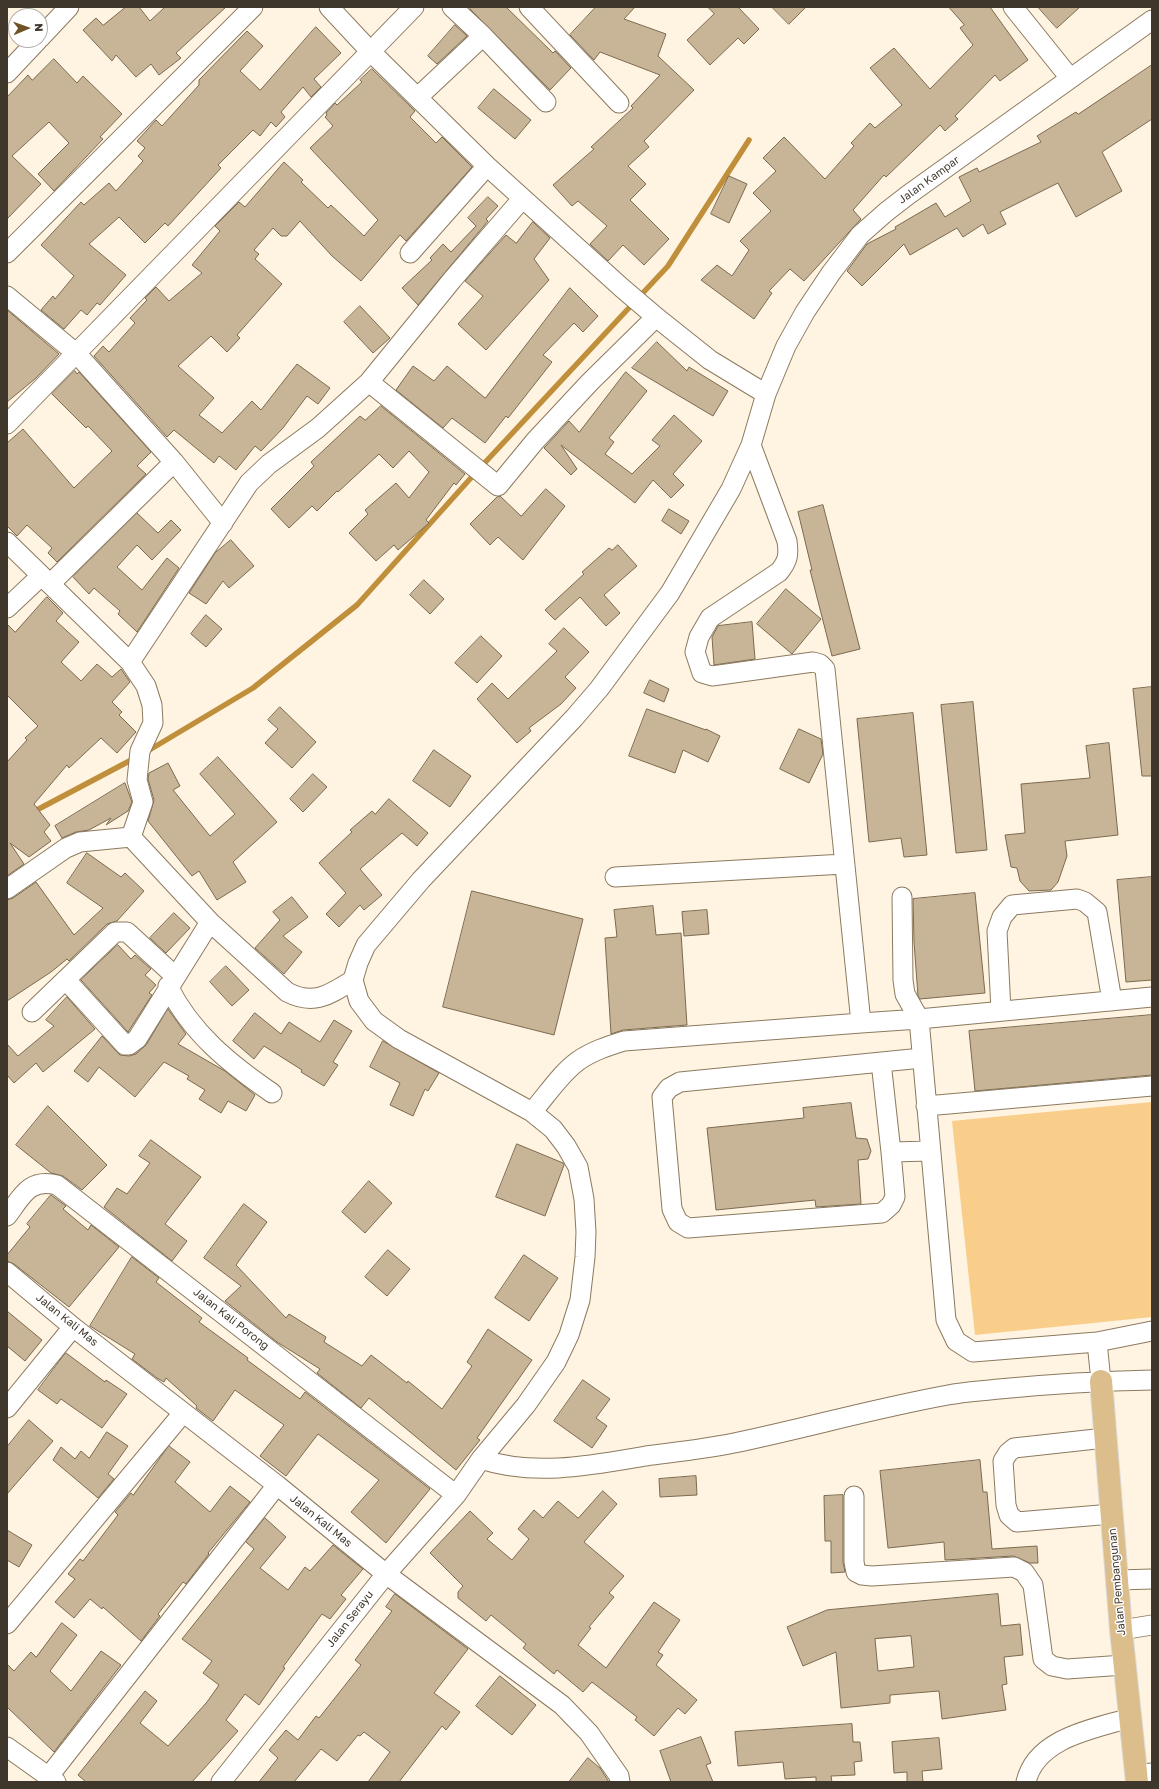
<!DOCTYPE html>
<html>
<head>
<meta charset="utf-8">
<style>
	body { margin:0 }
	#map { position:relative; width:1159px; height:1789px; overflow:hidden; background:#fff3e1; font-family:"Golos Text",sans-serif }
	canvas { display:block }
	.frame { position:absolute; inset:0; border:8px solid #3f372b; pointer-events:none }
	.north { position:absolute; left:8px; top:8px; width:40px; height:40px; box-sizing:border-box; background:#fff; border:1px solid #b2afaa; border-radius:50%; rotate:88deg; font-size:11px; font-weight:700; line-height:16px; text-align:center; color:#3f372b }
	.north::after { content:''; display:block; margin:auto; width:14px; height:18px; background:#6f5326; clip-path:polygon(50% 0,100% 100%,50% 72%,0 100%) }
</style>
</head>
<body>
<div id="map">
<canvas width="1159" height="1789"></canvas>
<div class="frame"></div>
<div class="north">N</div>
</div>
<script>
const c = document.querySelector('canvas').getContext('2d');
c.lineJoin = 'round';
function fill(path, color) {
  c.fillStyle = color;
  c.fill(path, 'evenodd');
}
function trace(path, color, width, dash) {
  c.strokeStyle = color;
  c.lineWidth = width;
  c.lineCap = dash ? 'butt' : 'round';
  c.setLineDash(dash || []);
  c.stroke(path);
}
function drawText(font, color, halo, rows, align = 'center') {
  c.font = font + ' "Golos Text",sans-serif';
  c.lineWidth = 3;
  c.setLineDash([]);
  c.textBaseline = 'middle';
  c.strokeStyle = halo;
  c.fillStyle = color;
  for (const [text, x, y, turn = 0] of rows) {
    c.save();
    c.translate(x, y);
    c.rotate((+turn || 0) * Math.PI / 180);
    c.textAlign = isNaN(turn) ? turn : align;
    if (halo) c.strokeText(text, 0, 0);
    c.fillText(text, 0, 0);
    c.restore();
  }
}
fill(new Path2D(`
	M1152,1102V1317L975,1335L952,1121Z`), '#f9ce8a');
trace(new Path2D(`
	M146,752L253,688L357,605L478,470L668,266L749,140
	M33,812L135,758`), '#c08f3b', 5.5);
const building = new Path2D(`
	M126,7H139L150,21L165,7H226L176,53L181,58L159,75L151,64L136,77L116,55L112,61L83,30L96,18L103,25Z
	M472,7H506L553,53L555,51L571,68L550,90L470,9Z
	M596,7H635L624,19L666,34L658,56L694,90L644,141L649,147L628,166L646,184L630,200L669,239L644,265L623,245L608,261L590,244L607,226L578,201L572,206L553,185L594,149L591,147L633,108L631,106L660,75L600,52L594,60L570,35Z
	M708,7H738L759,29L744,44L738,38L710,65L687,40L714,14Z
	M772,7H806L789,24Z
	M949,7H990L1028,60L1000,81L995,75L955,116L958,119L945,131L940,125L886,177L884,175L853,210L861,219L804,281L790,269L769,291L772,293L754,319L701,280L717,265L732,276L749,250L740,241L771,211L753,193L776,171L763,158L784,137L825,179L854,146L851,143L870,123L875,128L902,105L870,68L894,48L930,89L973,45L960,28L964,25Z
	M1038,7H1080L1057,28Z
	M455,25L467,36L437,64L428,56Z
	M316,27L341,53L314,79L321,87L311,97L303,87L281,112L285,117L276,127L271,122L260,136L253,130L218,165L221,168L168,226L165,223L145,243L119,217L89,244L126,275L100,305L97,303L87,315L81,310L64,329L41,310L53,296L55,299L74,276L41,245L81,202L84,205L109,183L116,191L143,161L138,156L145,148L137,141L156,120L162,126L199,85V80L247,31L263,46L240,71L260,90Z
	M54,59L77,83L83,76L122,114L100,137L103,139L54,191L38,174L69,143L49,122L12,156L41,184L7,219V97L28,75L32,80Z
	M1152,65V119L1102,152L1122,191L1076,217L1058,183L1000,212L1006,224L988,234L983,224L963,237L957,228L910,255L904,244L862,286L847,271L867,244L896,229L895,227L936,203L945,217L971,201L959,177L977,168L979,172L1041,142L1037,136L1076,112L1078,114Z
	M372,69L415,111L410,117L436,143L442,137L472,167L406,241L400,235L361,281L332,256L300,221L287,236H281L273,228L254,250L259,254L255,259L282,284L237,335L240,338L227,352L211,336L178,366L214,398L199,415L222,433L252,401L261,410L297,364L330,388L318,404L307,396L283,428L261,451L255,446L236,470L219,456L214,463L174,430L167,437L94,356L103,346L109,352L135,323L130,318L147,300L145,298L156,287L169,301L202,273L192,265L220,231L215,226L239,202L245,207L284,162L303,180L301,182L328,208L331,205L364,236L378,220L310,148L333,126L325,117L327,115L326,113L335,103L337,105L362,82L360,80Z
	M494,89L531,120L515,139L478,108Z
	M729,176L747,184L729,223L711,214Z
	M488,197L498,206L486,219L488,221L418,305L402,288L432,260L430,258L443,244L451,252L476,226L468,218Z
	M533,222L550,238L534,259L549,280L486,350L458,324L483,296L465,281L506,235L516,243Z
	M570,288L598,316L583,332L574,323L543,355L552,362L508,418L506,416L485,443L452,418L443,428L396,390L413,366L434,381L447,366L485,398Z
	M360,306L390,338L373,353L344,322Z
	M7,310L59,354L36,378L7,402Z
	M657,342L687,371L689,367L728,391L713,416L632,368Z
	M75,371L77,374L79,372L151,452L137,466L146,474L57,562L48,553L52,548L27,525L17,536L7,526V443L23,429L74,488L112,451L88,426L86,428L52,394Z
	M626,372L647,391L609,438L614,442L605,454L632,474L660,446L652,440L674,415L702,441L673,474L684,485L671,498L653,480L635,503L561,445L577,469L571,475L544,448L569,421L579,432Z
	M381,406L465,474L456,485L454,483L426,520L429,523L398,550L394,545L376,561L349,533L368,514L365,510L396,483L409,498L429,472L409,451L393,468L379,454L338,492L337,491L317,511L312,506L289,528L271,509L314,466L311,462L360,416L365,420Z
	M546,489L565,506L523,560L498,537L490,545L470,524L497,497L500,496L521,516Z
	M823,505L860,649L832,656L810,570H812L798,512Z
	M669,509L689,521L681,534L662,521Z
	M137,513L158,533L171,520L181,530L152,560L137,545L117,567L142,590L167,558L179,568L137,632L118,614L120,611L94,588L89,594L73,577Z
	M231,540L254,566L229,588L223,581L206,604L189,593L215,553Z
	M618,545L637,566L604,595L620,613L606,626L580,597L555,620L545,610L584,574L582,572L609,548L612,550Z
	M424,580L444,599L430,614L410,595Z
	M786,589L821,619L792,654L757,624Z
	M47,597L63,613L56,621L79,642L61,662L81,681L97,664L112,677L121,669L130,682L112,702L122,712L119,715L136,732L117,753L101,738L69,768L67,765L34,804L50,825L44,832L51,841L29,857L10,843L24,864L7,876V762L27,740L25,738L38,726L7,695V624L15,632Z
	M206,615L222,629L206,647L191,634Z
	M752,622L755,659L714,665L712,637L718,626Z
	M564,628L589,652L565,677L576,688L561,704L529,728L531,731L517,743L477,699L492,683L508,699L557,651L549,644Z
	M481,636L502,656L477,683L455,663Z
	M650,680L669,689L664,702L644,693Z
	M1152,687V776H1142L1133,689Z
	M973,702L987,850L956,853L941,705Z
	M280,707L316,742L292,768L265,743L278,729L268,720Z
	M647,709L706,730V729L720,736L708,762L683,750L675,773L629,756Z
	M913,713L927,855L904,857L901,838L869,842L857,719Z
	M799,729L821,739L823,754L809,783L780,769Z
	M1109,743L1118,835L1065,841L1067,856L1058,882L1051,890L1029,891L1020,881L1017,868L1011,867L1005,835L1025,833L1021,784L1090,778L1086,746Z
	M434,750L471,776L450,807L413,781Z
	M218,757L277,822L233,862L246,882L217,900L199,871L192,876L148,821L154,800L148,779L149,773L168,763L180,786L173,790L210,836L235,814L200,774Z
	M313,774L327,787L303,812L290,799Z
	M125,783L132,802L128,811L106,825L111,818L89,830L76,832L62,838L55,826Z
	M389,799L428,833L417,846L402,833L360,869L382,895L364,910L360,905L339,927L326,914L346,893L319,863L352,832L350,830L372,811L375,814Z
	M87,853L121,877L125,873L144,891L117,921L107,924L69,961L67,959L51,972L7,1001V900L13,898L36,882L74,935L103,908L67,883Z
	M1152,877V980L1126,982L1117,880Z
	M472,891L583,919L554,1035L443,1007Z
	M975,893L985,993L920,999L918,996L914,942L913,899Z
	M292,897L308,917L283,936L302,952L284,974L255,948L280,920L273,912Z
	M653,906L656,935L681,933L687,1025L623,1030L611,1034L605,938L617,937L614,910Z
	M707,910L709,934L684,936L682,912Z
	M174,913L190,928L166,953L150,938Z
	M118,945L131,959L135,955L151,969L145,975L156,985L149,993L152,995L128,1032L81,980Z
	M226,966L249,990L232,1006L210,982Z
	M67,997L95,1029L43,1072L36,1063L14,1083L7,1075V1044L18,1056L54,1026L46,1020Z
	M168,1009L186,1034L178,1044L225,1071L255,1095L246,1111L228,1101L221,1113L199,1099L205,1090L187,1079L189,1076L164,1062L135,1097L99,1067L88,1082L74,1071L102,1036L120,1055L129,1056L136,1054L146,1045Z
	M255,1013L281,1034L289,1022L320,1042L334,1020L352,1031L333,1062L338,1065L324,1086L301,1072L302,1070L264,1046L254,1059L233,1041Z
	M1152,1015V1075L975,1091L969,1031Z
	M383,1041L439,1073L428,1091L425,1089L413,1116L390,1105L400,1083L370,1067Z
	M851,1103L856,1138L867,1139L871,1151L868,1159L858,1160L861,1204L816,1207L815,1200L716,1210L707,1128L804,1118L803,1108Z
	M48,1106L107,1165L82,1190L63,1176L51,1173L16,1145Z
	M151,1140L201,1177L165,1224L187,1241L172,1261L104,1207L117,1188L127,1194L150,1163L139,1156Z
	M517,1144L563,1163L564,1165L545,1216L496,1197Z
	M369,1181L392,1203L365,1233L342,1212Z
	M51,1195L66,1206L63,1209L88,1230L91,1225L119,1247L69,1307L14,1264L7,1261V1255L30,1227L27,1224Z
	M244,1204L267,1222L236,1265L286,1318L289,1314L326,1337L324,1342L362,1366L371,1355L407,1383L408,1381L442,1409L472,1366L467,1362L488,1329L532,1360L477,1438L480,1440L456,1470L369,1398L361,1408L317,1373L320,1369L277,1342L225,1301L241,1286L204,1258Z
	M388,1250L410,1269L387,1296L365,1277Z
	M524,1255L558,1278L529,1321L495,1298Z
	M132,1257L159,1278L156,1282L202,1318L199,1322L248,1358L247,1360L300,1399L305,1392L430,1489L386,1543L351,1512L379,1480L318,1434L286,1476L260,1456L284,1425L235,1390L213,1421L196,1408L197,1406L166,1378L164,1382L157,1378L132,1359L135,1354L90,1326Z
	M7,1311L42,1340L25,1361L7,1346Z
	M66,1353L105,1382L106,1380L127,1394L102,1428L61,1399L57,1404L38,1390Z
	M583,1380L610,1399L596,1418L607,1426L592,1448L554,1421Z
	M29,1420L53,1441L7,1494V1447Z
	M107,1432L128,1446L108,1474L114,1479L98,1498L53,1460L61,1447L75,1459L81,1451L89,1458Z
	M169,1446L190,1462L175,1482L210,1512L230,1486L250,1502L208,1553L209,1554L186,1584L183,1582L158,1614L160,1616L141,1641L103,1607L102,1609L90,1599L74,1618L55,1602L75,1579L68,1574L80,1559L83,1561L118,1515L115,1512L131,1493L133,1495Z
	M980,1460L983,1492H987L992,1549L1037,1546L1038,1563H1030L1013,1556L945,1560L944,1542L888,1548L880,1471Z
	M696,1476L697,1495L660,1497L659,1479Z
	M603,1491L617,1504L584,1542L624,1576L609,1593L614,1597L589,1627L591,1628L578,1645L606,1668L654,1602L680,1620L658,1652L663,1655L656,1665L697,1700L685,1714L678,1708L654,1736L635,1720L637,1717L592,1682L583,1692L557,1670L554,1674L523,1648L526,1644L491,1615L486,1621L458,1598V1592L463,1586L430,1553L470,1511L493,1533L487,1539L512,1560L529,1539L518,1529L534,1510L543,1518L558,1501L578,1518Z
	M843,1495V1562L845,1572L831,1573V1541H825L824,1496Z
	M265,1518L286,1537L260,1568L288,1590L305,1567L310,1571L333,1545L363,1569L341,1595L346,1599L330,1619L322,1614L283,1667L285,1668L259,1705L245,1694L226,1720L238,1731L192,1782H86L78,1775L145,1691L157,1701L140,1723L168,1746L207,1702L219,1685L203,1673L212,1661L182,1639L254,1549L246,1542Z
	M7,1530L32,1545L19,1567L7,1560Z
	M395,1594L468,1649L434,1693L460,1712L446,1730L442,1726L399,1782H368L390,1752L364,1732L360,1736L358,1735L337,1761L321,1749L294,1782H259L278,1758L269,1750L286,1730L298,1740L316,1716L319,1718L361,1665L355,1660L392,1611L386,1607Z
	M998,1594L1001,1626L1020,1624L1023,1655L1004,1657L1007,1684L1002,1685L1006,1710L942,1719L939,1691L890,1695V1703L841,1708L836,1652L803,1666L787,1627L827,1610ZM911,1636L914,1667L878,1671L875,1639Z
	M62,1623L77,1635L50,1671L71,1691L101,1651L121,1665L54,1752L7,1707V1664L14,1671L31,1652L36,1657Z
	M500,1676L536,1705L512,1735L476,1706Z
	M852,1724L853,1742H860L862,1761L854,1762L855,1775L831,1776L832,1782H816V1777L785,1779L783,1762L738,1766L735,1732Z
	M701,1737L711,1763L706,1765L713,1782H671L660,1751Z
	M939,1738L942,1769L922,1771L923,1782H907V1772L894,1773L892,1742Z
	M588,1758L600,1768L609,1782H569Z`);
fill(building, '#c8b598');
trace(building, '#7b6a4f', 1);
const minor = new Path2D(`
	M329,7L370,51L487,166L622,288L656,317L710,360L766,394
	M452,7L483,36L546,102
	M529,7L619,103
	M1013,7L1070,78
	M40,38L69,7
	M7,73L38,40
	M418,97L483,36
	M7,253L253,7
	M410,253L487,166
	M7,296L77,354L174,462L223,523
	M369,382L498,486L535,441L590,382L656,317
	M7,424L414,7
	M751,445L787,541C789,555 788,561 779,572L710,618L699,637L695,652L702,673L712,676L813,662L820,664L825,669L861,1023L919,1019L1152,997
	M7,542L130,662L146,686L152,705L153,723L140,751L137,780L143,802L131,837L210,922L287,992C314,1006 329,995 353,980
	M50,584L174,462
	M7,608L41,576
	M130,662L249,483L269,464L318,428L369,382L452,280L522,199
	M615,877L844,864
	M7,889L66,848L80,842L131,837
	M902,897L903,980L905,994L919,1019L946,1320L956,1341L973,1352L1097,1342L1152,1331
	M66,980L125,1045H129L137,1039L210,922
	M168,986C191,1033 230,1064 272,1093
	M1001,1011L997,931L1002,917L1012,905L1077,899L1085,902L1097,912L1112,1001
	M32,1012L115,932H127L175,976
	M881,1062L891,1152L930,1151
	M926,1106L1152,1086
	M532,1112C547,1095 560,1074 578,1061C592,1051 608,1046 624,1041L861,1023
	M891,1152L895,1197L891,1205L882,1213L688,1228L678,1222L672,1209L662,1097L669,1088L680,1082L922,1058
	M7,1216C22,1196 29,1178 57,1185L456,1495
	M7,1272L73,1327L277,1485L386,1574L562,1705L589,1733L619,1776L620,1782
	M1097,1342L1101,1381
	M7,1408L73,1327
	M1105,1438L1014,1448L1008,1453L1003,1461L1006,1505L1009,1515L1017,1522L1112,1514
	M481,1459C534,1477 593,1465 646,1456C676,1452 705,1449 734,1443C806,1428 876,1408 948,1395C964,1392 982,1391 999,1389C1050,1384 1101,1381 1152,1380
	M854,1496V1562L856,1572L862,1575L872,1576L1014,1567L1024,1572L1033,1585L1043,1659L1052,1666L1067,1669L1124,1665
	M1118,1580L1152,1579
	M7,1624L183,1413
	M1121,1630L1152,1625
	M7,1747L56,1782
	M1136,1775L1152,1773
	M49,1776L277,1485
	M221,1782L386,1574L456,1495L481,1459L526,1405L556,1362L569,1335L580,1300L585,1257L586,1232L584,1199L578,1167L566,1146L553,1129L532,1112L399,1039L374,1021L359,1001L353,980L358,963L366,945L421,880L574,718L599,689L670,593L731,489L751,445L766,394L786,346L805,312L831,273L860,235L886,212L908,195L1152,20
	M1026,1782C1036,1738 1093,1729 1130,1718`);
const major = new Path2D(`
	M1101,1381L1121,1630L1137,1782`);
trace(minor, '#8c7a5f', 21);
trace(major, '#dcdbd9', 24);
trace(minor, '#fff', 19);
trace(major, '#dcbe8c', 22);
drawText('11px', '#3f372b', '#fff', [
	["Jalan Kampar",929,180,-36],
	["Jalan Kali Porong",231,1319,38],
	["Jalan Kali Mas",67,1320,39],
	["Jalan Kali Mas",321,1521,39],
	["Jalan Pembangunan",1117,1582,-95],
	["Jalan Serayu",350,1619,-52]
]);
</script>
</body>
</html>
